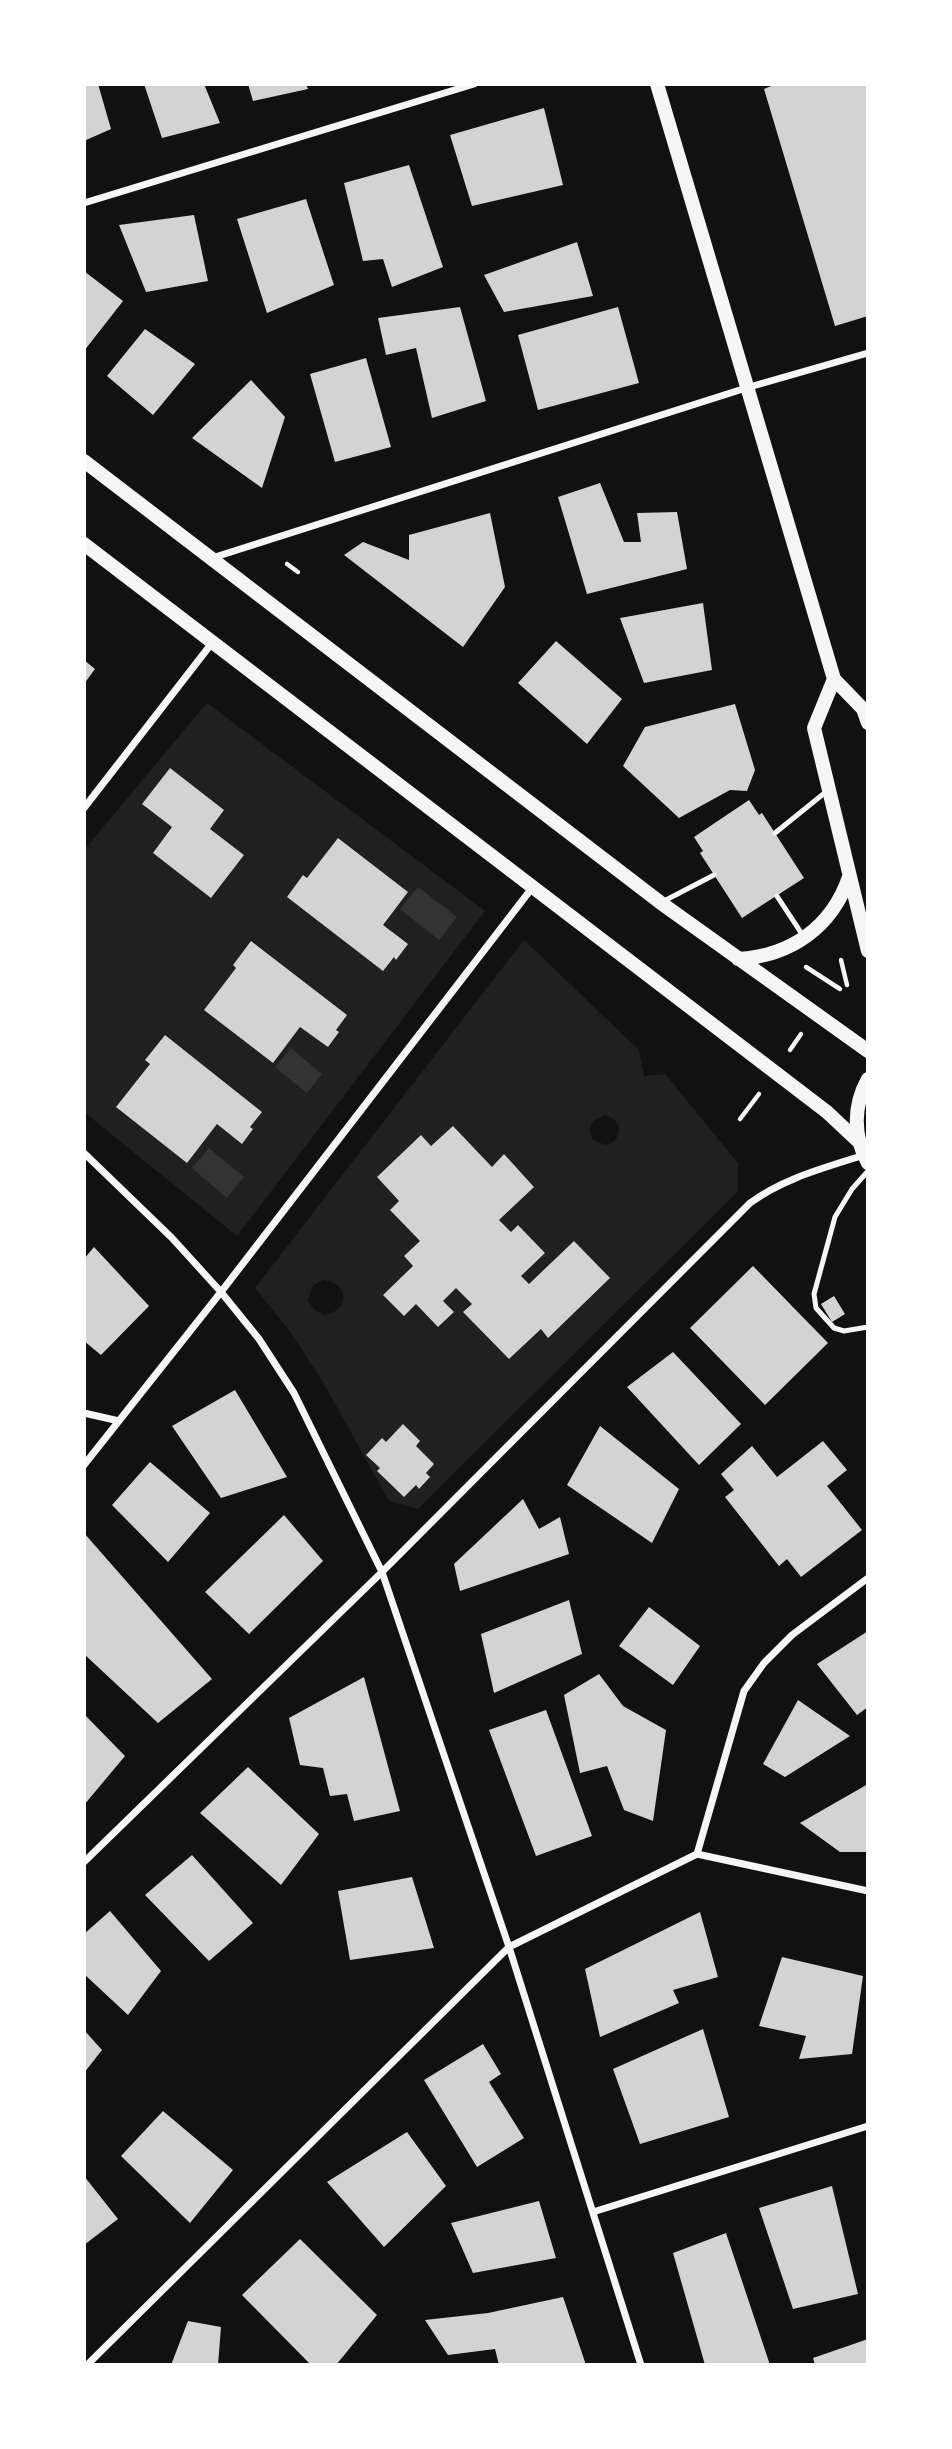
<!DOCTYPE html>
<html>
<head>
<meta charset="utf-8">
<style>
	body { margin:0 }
	#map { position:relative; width:952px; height:2449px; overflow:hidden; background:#111; font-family:Arial,sans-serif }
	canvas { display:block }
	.frame { position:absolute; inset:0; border:86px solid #fff; pointer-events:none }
</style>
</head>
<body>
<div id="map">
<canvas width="952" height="2449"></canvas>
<div class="frame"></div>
</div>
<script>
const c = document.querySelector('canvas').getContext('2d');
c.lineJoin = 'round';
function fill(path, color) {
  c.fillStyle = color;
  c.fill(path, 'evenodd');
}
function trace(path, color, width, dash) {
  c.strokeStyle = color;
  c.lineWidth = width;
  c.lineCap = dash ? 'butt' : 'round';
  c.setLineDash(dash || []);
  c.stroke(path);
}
fill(new Path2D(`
	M207,703L485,911L237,1236L84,1112V850ZM170,768L224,810L210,829L244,855L212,898L153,853L172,827L142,804ZM338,838L408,892L361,954L287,897L303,876L307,878ZM252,941L323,997L273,1063L204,1010L236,968L233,965ZM165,1035L240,1094L187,1162L116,1107L150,1064L145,1060Z
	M524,940L639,1050L644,1076L665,1074L738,1163V1191L418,1509L389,1501L323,1382L289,1330L255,1288ZM605,1115L614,1119L619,1127C619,1137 615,1143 605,1145L592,1139L590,1129L593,1121ZM453,1126L492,1167L504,1155L534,1186L499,1220L511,1232L518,1225L545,1253L521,1276L529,1284L548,1337L541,1329L509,1359L464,1312L472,1304L456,1288L443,1301L454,1312L439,1327L416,1304L404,1315L384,1295L413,1266L404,1256L420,1241L390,1210L399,1201L377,1177L421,1136L431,1146ZM323,1280C349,1282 351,1311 324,1315L314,1310L308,1300L313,1285ZM403,1425L420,1441L416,1446L434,1464L426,1473L430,1478L420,1488L416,1485L404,1497L378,1471L380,1468L366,1454L381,1439L386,1442Z`), '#202020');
fill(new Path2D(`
	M418,887L457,917L439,940L400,909Z
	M291,1048L322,1074L307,1093L275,1067Z
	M209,1148L244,1177L227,1198L192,1168Z`), '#333');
fill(new Path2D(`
	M84,84H98L111,129L84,141Z
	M144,84H204L220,123L162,138Z
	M248,84H306L308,89L253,101Z
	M776,84H868V316L835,326L764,89Z
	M544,108L563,185L472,206L450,135Z
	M409,165L443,267L392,287L383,259L363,261L344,183Z
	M306,199L334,285L267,313L237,219Z
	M194,215L208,281L146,292L119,225Z
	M577,242L593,296L504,312L484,275Z
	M84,271L123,301L84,351Z
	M460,307L486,401L432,418L416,348L386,355L378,318Z
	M618,307L639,383L538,410L518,335Z
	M145,329L195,364L153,415L107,376Z
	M366,358L391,447L335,462L310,374Z
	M251,380L285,417L262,488L192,438Z
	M600,483L624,542H641L637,513L677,512L687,569L587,594L558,497Z
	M490,513L505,587L463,647L344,555L363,542L409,560V535Z
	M703,603L712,670L644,683L620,618Z
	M556,641L622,699L587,744L518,683Z
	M84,660L95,669L84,684Z
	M735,704L755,770L747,791L730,790L679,818L623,766L645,727Z
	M170,768L224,810L210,829L244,855L211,898L153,853L172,827L142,804Z
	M749,800L759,815L762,813L804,878L742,918L700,853L703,851L694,837Z
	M338,838L408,892L383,925L408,944L396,960L394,957L383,971L287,897L303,875L307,878Z
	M251,941L347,1015L336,1030L339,1032L328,1047L300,1027L273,1063L204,1010L236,968L233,965Z
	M165,1035L262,1112L250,1127L253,1129L242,1144L217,1124L187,1163L116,1107L150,1064L145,1060Z
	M453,1126L492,1167L504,1154L534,1187L499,1220L511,1232L518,1225L545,1253L521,1276L529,1284L574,1241L610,1278L548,1338L541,1329L509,1359L463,1312L472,1304L456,1288L443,1301L454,1312L438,1327L416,1304L404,1316L383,1295L413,1266L404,1256L420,1241L390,1210L399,1201L377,1177L421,1135L431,1146Z
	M94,1247L149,1306L101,1355L84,1341V1259Z
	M753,1266L828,1343L765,1405L690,1328Z
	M834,1296L845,1314L832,1322L821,1304Z
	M673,1352L741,1424L699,1465L627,1387Z
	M235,1390L287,1477L221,1498L172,1426Z
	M403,1424L420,1441L416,1446L434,1464L426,1473L430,1477L419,1489L416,1485L404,1497L377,1471L380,1468L366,1455L382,1438L386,1442Z
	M600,1426L679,1489L652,1543L567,1485Z
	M823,1441L847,1470L827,1486L862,1530L801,1577L787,1559L779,1566L725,1497L734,1490L721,1474L752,1446L777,1477Z
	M150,1462L210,1513L168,1562L112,1505Z
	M523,1499L539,1529L560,1517L569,1554L460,1591L454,1564Z
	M284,1515L323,1561L249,1634L205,1592Z
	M84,1533L212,1679L158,1723L84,1654Z
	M569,1600L582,1654L494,1693L481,1634Z
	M649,1607L700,1646L673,1685L619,1646Z
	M868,1631V1707L857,1715L817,1664Z
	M599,1674L623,1706L666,1730L653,1821L624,1810L607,1766L580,1773L564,1695Z
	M364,1677L400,1811L354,1821L347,1794L330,1796L323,1768L300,1765L289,1718Z
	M798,1700L850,1736L785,1777L763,1764Z
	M546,1710L592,1836L536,1856L489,1730Z
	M84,1714L125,1756L84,1805Z
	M248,1767L319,1834L281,1885L200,1813Z
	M868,1784V1852H840L800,1823Z
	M192,1855L253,1923L209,1961L145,1895Z
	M412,1877L434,1948L350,1960L338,1891Z
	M110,1911L161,1971L128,2015L84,1974V1934Z
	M700,1912L718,1977L673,1990L679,2003L600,2037L585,1969Z
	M782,1957L863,1976L852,2054L799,2059L806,2036L759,2026Z
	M703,2029L729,2117L640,2144L613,2069Z
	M84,2030L102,2050L84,2073Z
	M483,2044L501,2074L489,2082L524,2138L477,2167L424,2080Z
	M163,2111L233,2170L190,2223L121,2156Z
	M407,2132L446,2186L384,2247L327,2182Z
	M84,2176L118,2219L84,2245Z
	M832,2186L858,2294L793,2309L759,2208Z
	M539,2201L556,2258L473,2273L451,2223Z
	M726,2233L770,2365H705L673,2253Z
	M300,2239L377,2315L336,2365H311L242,2295Z
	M563,2297L586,2365H499L495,2349L448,2355L425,2320L488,2313Z
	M188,2321L221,2327L218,2365H171Z
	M868,2339V2365H815L813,2358Z`), '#d3d3d3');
trace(new Path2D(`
	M287,564L298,572
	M841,960L847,985
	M806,967L840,989
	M790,1050L801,1034
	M740,1119L759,1094`), '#f5f5f5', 4.5);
trace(new Path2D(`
	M775,833L827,791
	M777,896L804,937
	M664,901L714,875
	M868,1171L852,1189L835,1217L814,1294L816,1308L834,1328L844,1331L868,1327`), '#f5f5f5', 5);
trace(new Path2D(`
	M84,203L474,84
	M212,558L746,388L868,353
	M84,808L212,643
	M84,1153L172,1238L221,1292L259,1339L294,1393L382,1572L509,1947L641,2365
	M84,1413L119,1421
	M84,1465L221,1292L532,888
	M697,1854L744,1691L764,1663L792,1635L868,1578
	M84,1862L382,1572L750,1203C784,1178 824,1168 864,1155
	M593,2212L868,2126
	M87,2365L509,1947L697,1854L868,1891`), '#f5f5f5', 7);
trace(new Path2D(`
	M657,84L834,679L863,709L868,723
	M84,461L661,903L868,1051
	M84,544L827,1112L859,1142
	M834,679L814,728L868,951
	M738,959C791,956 832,927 849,877
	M868,1079C853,1106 853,1136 868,1163`), '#f5f5f5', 14);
</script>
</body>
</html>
